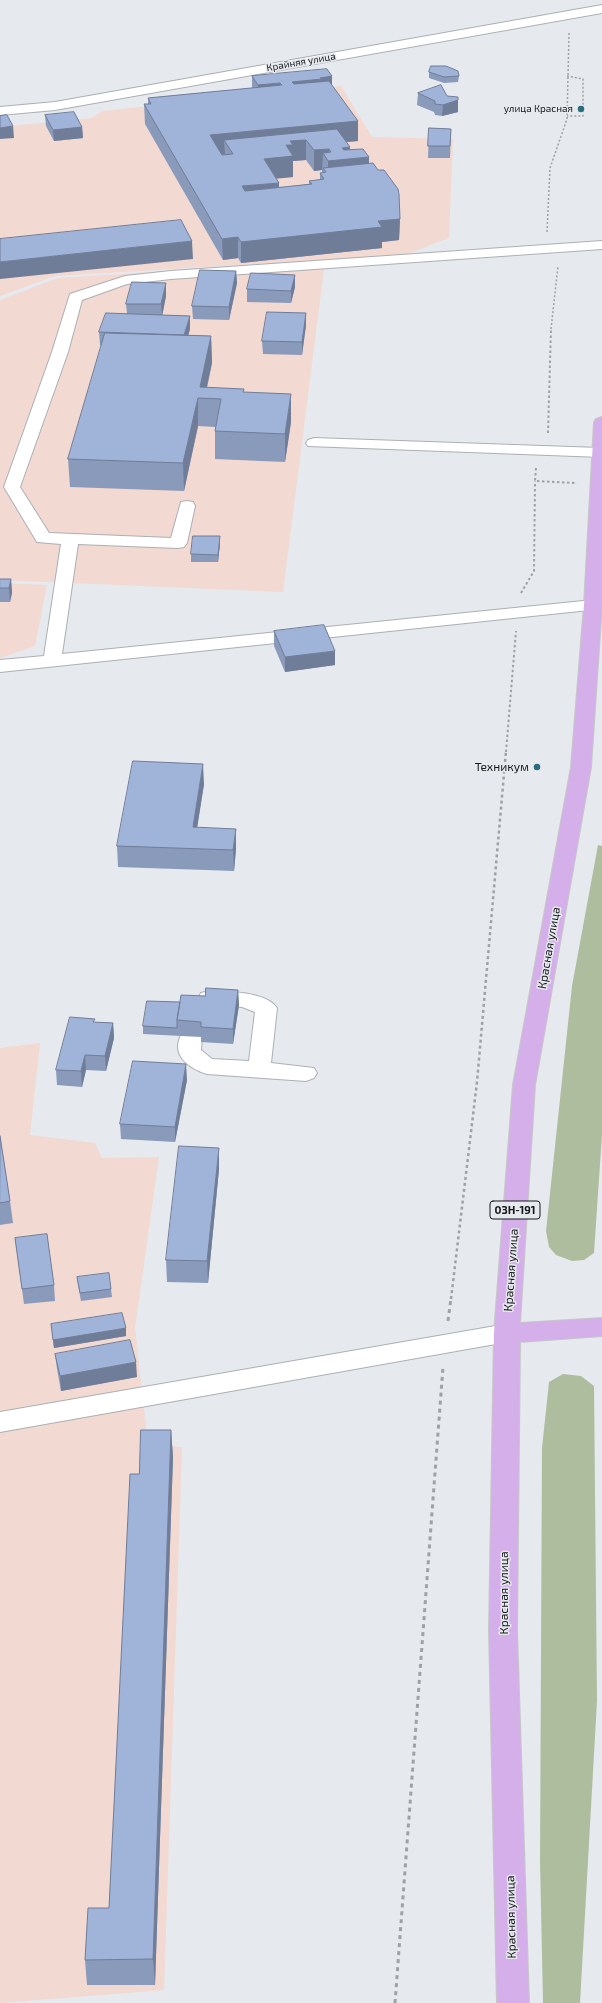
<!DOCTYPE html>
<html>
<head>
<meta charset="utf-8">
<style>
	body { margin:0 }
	canvas { display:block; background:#e6e9ee }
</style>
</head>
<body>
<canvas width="602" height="2003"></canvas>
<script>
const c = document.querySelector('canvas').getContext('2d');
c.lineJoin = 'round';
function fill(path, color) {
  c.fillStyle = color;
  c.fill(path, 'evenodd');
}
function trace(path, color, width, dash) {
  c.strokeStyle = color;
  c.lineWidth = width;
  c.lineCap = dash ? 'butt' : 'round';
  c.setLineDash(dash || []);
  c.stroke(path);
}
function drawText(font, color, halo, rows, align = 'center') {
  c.font = font + ' "Exo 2",sans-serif';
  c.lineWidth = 3;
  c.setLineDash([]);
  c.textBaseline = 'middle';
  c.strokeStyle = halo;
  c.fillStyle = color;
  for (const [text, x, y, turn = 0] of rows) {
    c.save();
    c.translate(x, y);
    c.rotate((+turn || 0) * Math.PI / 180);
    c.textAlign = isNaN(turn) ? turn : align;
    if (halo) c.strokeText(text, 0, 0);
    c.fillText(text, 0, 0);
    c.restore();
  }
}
fill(new Path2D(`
	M341,86L372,137L453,139L449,238L405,255L55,276L0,296V127L92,118L102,111Z
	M325,261L283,592L0,580V300L58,278Z
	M0,583L47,585L35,646L0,658Z
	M40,1043L30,1135L95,1143L102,1158L159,1157L135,1328L148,1445L182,1447L164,1990L0,2003V1048Z`), '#f2d9d2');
fill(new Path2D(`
	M598,845L602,846V1135L594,1253L584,1260L572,1261L556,1255L549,1247L546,1231L572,986Z
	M563,1374L581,1376L594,1386L597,1701L580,2003H543L540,1861L542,1448L549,1382Z`), '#afbd9f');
const minor = new Path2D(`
	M602,5V13L55,110L0,115V107L55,102Z
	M602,241V249L171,279L127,284L82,300L68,352L20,487L49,533L171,538L181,502L187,501L193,502L195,506L187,543L184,547L178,548L78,544L62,654L593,600L599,601L602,605L599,609L0,672V660L44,656L61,544L37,542L4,487L52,352L70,294L125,276L171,271Z
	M314,438L600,448L602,449V457L308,446L306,443L308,440Z
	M209,991C227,992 266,991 277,1008L271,1063L314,1068L317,1073L314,1078L306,1081L207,1074C187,1068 169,1053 183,1032L191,1030L199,1032L202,1037L201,1050L212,1059L249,1061L255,1012L242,1007L201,1003L198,998L201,993Z
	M507,1324L516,1326L520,1333L516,1340L507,1342L0,1432V1412Z`);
const major = new Path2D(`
	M602,417V604L591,767L535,1085L520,1323L602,1318V1336L520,1342L517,1630L529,2003H497L489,1630L494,1333L513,1085L571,767L584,605L594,422L596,419Z`);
trace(minor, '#acafb4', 2);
trace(major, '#c7c8c8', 2);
trace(new Path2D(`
	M567,76L583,79V116H567
	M547,232L550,168L567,119L569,33
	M551,329L558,266`), '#9fa1a5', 1.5, [2, 2]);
trace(new Path2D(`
	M548,433L551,328
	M536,468L535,481L577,483
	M521,593L534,571L535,481
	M506,752L516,631`), '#9fa1a5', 2, [2.5, 2.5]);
trace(new Path2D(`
	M451,1299L477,1082L506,751`), '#9fa1a5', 2.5, [3, 3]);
trace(new Path2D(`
	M448,1321L451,1298
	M395,2003L443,1367`), '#9fa1a5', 3, [4, 4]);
fill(minor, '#fff');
fill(major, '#d5afe9');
fill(new Path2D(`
	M429,72L459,76L458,82L444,83L429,78Z
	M252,76H332V86L358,121V141L346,142L350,150L369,164L400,219L399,240L382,242V248L241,263L238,258L223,260L145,124L144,104H148V98L252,88ZM306,160L314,171L322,170V173H320V180L309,181V184L279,188V183L276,178L293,177V161Z
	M418,93L447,96L458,100V112L442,116L435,115L434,112L417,105Z
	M45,115L82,127L83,138L54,141L46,126Z
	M429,128L451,129L450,158H428Z
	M236,271L237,283L229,320L193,319L192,306Z
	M295,275V287L291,303L247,302V289Z
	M166,283V296L162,315L190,316V329L188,335L211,336L212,363L207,388L244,392L291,422L285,462L215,459V431L216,427L198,426L184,491L70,487L68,459L102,345H100L99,332L127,313L126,304Z
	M306,313V325L302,355L263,354L262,341Z
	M220,544L218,562H191V554Z
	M0,579H11L12,593L10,602H0Z
	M274,631L335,665L285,672L274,646Z
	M204,784L197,827L236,849L234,871L118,867L117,846Z
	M238,990L239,1005L233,1044L201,1042V1037L143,1034V1026L180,1002L205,996Z
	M95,1022L113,1023L114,1038L106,1071L86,1070L82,1087L57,1085L56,1070Z
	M187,1080L175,1142L121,1139L120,1124Z
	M0,1136L10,1201L13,1223L0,1225Z
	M219,1169L208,1283L167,1282L166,1260Z
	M15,1238L54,1285L55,1301L24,1304Z
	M77,1277L111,1289L112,1297L81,1301L78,1285Z
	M51,1324L126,1336L54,1348Z
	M55,1354L137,1377L61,1391L57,1369Z
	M171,1430L173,1457L155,1985H87L85,1960L109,1908L139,1474Z`), '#8a9abb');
fill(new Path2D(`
	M332,76V96L292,102V82L320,78Z
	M280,83V103L258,105V85Z
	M458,100V112L442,116L443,105Z
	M358,121V141L310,145L306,140V160L293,161V177L264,180L224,140L225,154L211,155L210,135Z
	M13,126L14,138L0,139V128Z
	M82,127L83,138L54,141L53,130Z
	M350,147V159L369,157V177L328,181V161L323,153L322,170L314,171V150L329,149V161L342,148Z
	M279,183V203L242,207V186Z
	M400,219L399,240L382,242V248L241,263V242L378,221Z
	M238,237V258L223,260L222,239Z
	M192,241L193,259L0,279V262Z
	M236,271L237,283L229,320V307Z
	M295,275V287L291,303V291Z
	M166,283V296L162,317L161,304Z
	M306,313V325L302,355V342Z
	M190,316V329L185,348L184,335Z
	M211,336L212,363L204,399L200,387Z
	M291,394V422L285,462V434Z
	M198,398V426L184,491L183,463Z
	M220,536V544L218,562V555Z
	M11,579L12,593L10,602L9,588Z
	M335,651V665L285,672V657Z
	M203,764L204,784L194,848L193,827Z
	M236,829V849L234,871L233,850Z
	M238,990L239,1005L233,1044V1029Z
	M113,1023L114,1038L106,1071L105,1056Z
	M85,1055L86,1070L82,1087L81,1071Z
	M186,1064L187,1080L175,1142V1127Z
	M219,1148V1169L208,1283L207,1261Z
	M126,1328V1336L54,1348L53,1340Z
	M136,1362L137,1377L61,1391L60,1376Z
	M171,1430L173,1457L155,1985L153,1959Z`), '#707d98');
const building = new Path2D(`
	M431,66H446L458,71L459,76L444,77L429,72Z
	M327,69L332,76L320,78L322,79L292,82L294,84L329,81L358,121L210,135L222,155L233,154L224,140L337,129L350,147L342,148L344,150L363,149L369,157L328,161L323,153L331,152L329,149L314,150L306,140L290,141L293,145H286L293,156L264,159L279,183L242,186L245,191L312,184L309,181L324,179L320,173L326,172L323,168L373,163L378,170H384L398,189L399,194L400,219L378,221L382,227L241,242L238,237L222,239L144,104H151L148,98L282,85L280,83L258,85L252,76Z
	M441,85L447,96L458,97V100L443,105L435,104V101L418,93Z
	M74,112L82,127L53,130L45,115Z
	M7,115L13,126L0,128V116Z
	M429,128L451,129L450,146H428Z
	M181,220L192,241L0,262V239Z
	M200,270L236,271L229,307L192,306Z
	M251,273L295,275L291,291L247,289Z
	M132,282L166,283L161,304H126Z
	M267,312L306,313L302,342L262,341Z
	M106,313L190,316L184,335L99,332Z
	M105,333L211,336L200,387L244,389L243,392L291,394L285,434L215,431L221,399L198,398L183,463L68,459Z
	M193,536H220L218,555L191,554Z
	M0,579H11L9,588H0Z
	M324,625L335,651L285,657L274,631Z
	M133,761L203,764L193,827L236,829L233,850L117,846Z
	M206,988L238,990L233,1029L201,1027V1022L177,1020L181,995L205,996Z
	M147,1001L180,1002L177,1020V1028L143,1026Z
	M70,1017L95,1019L93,1022L113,1023L105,1056L85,1055L81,1071L56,1070Z
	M133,1061L186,1064L175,1127L120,1124Z
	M0,1136L10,1201L0,1203Z
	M179,1146L219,1148L207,1261L166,1260Z
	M47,1234L54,1285L22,1289L15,1238Z
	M109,1273L111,1289L80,1293L77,1277Z
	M122,1313L126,1328L53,1340L51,1324Z
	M130,1340L136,1362L60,1376L55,1354Z
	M141,1430H171L153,1959L85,1960L88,1908H109L130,1474H139Z`);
fill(building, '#a0b3d9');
trace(building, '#707d98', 1);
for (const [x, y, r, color] of [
	[581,109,4,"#2a6e7e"],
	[537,767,4,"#2a6e7e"]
]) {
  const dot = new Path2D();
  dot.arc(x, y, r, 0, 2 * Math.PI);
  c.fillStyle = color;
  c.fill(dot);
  trace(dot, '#e6e9ee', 1.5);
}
drawText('10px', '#17181a', '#e6e9ee', [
	["Крайняя улица",301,62,-10]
]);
drawText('10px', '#17181a', '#e6e9ee', [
	["улица Красная",573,109]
], 'right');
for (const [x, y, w] of [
	[515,1210,50]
]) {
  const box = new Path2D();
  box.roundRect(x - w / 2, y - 9, w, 18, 3);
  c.fillStyle = '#e6e9ee';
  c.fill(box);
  trace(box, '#17181a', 1);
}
drawText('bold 11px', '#17181a', null, [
	["03Н-191",515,1210]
]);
drawText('12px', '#17181a', '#e6e9ee', [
	["Техникум",529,767]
], 'right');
drawText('12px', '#17181a', '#e6e9ee', [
	["Красная улица",549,948,-80],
	["Красная улица",511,1270,-86],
	["Красная улица",504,1593,-90],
	["Красная улица",511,1917,-91]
]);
</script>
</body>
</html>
